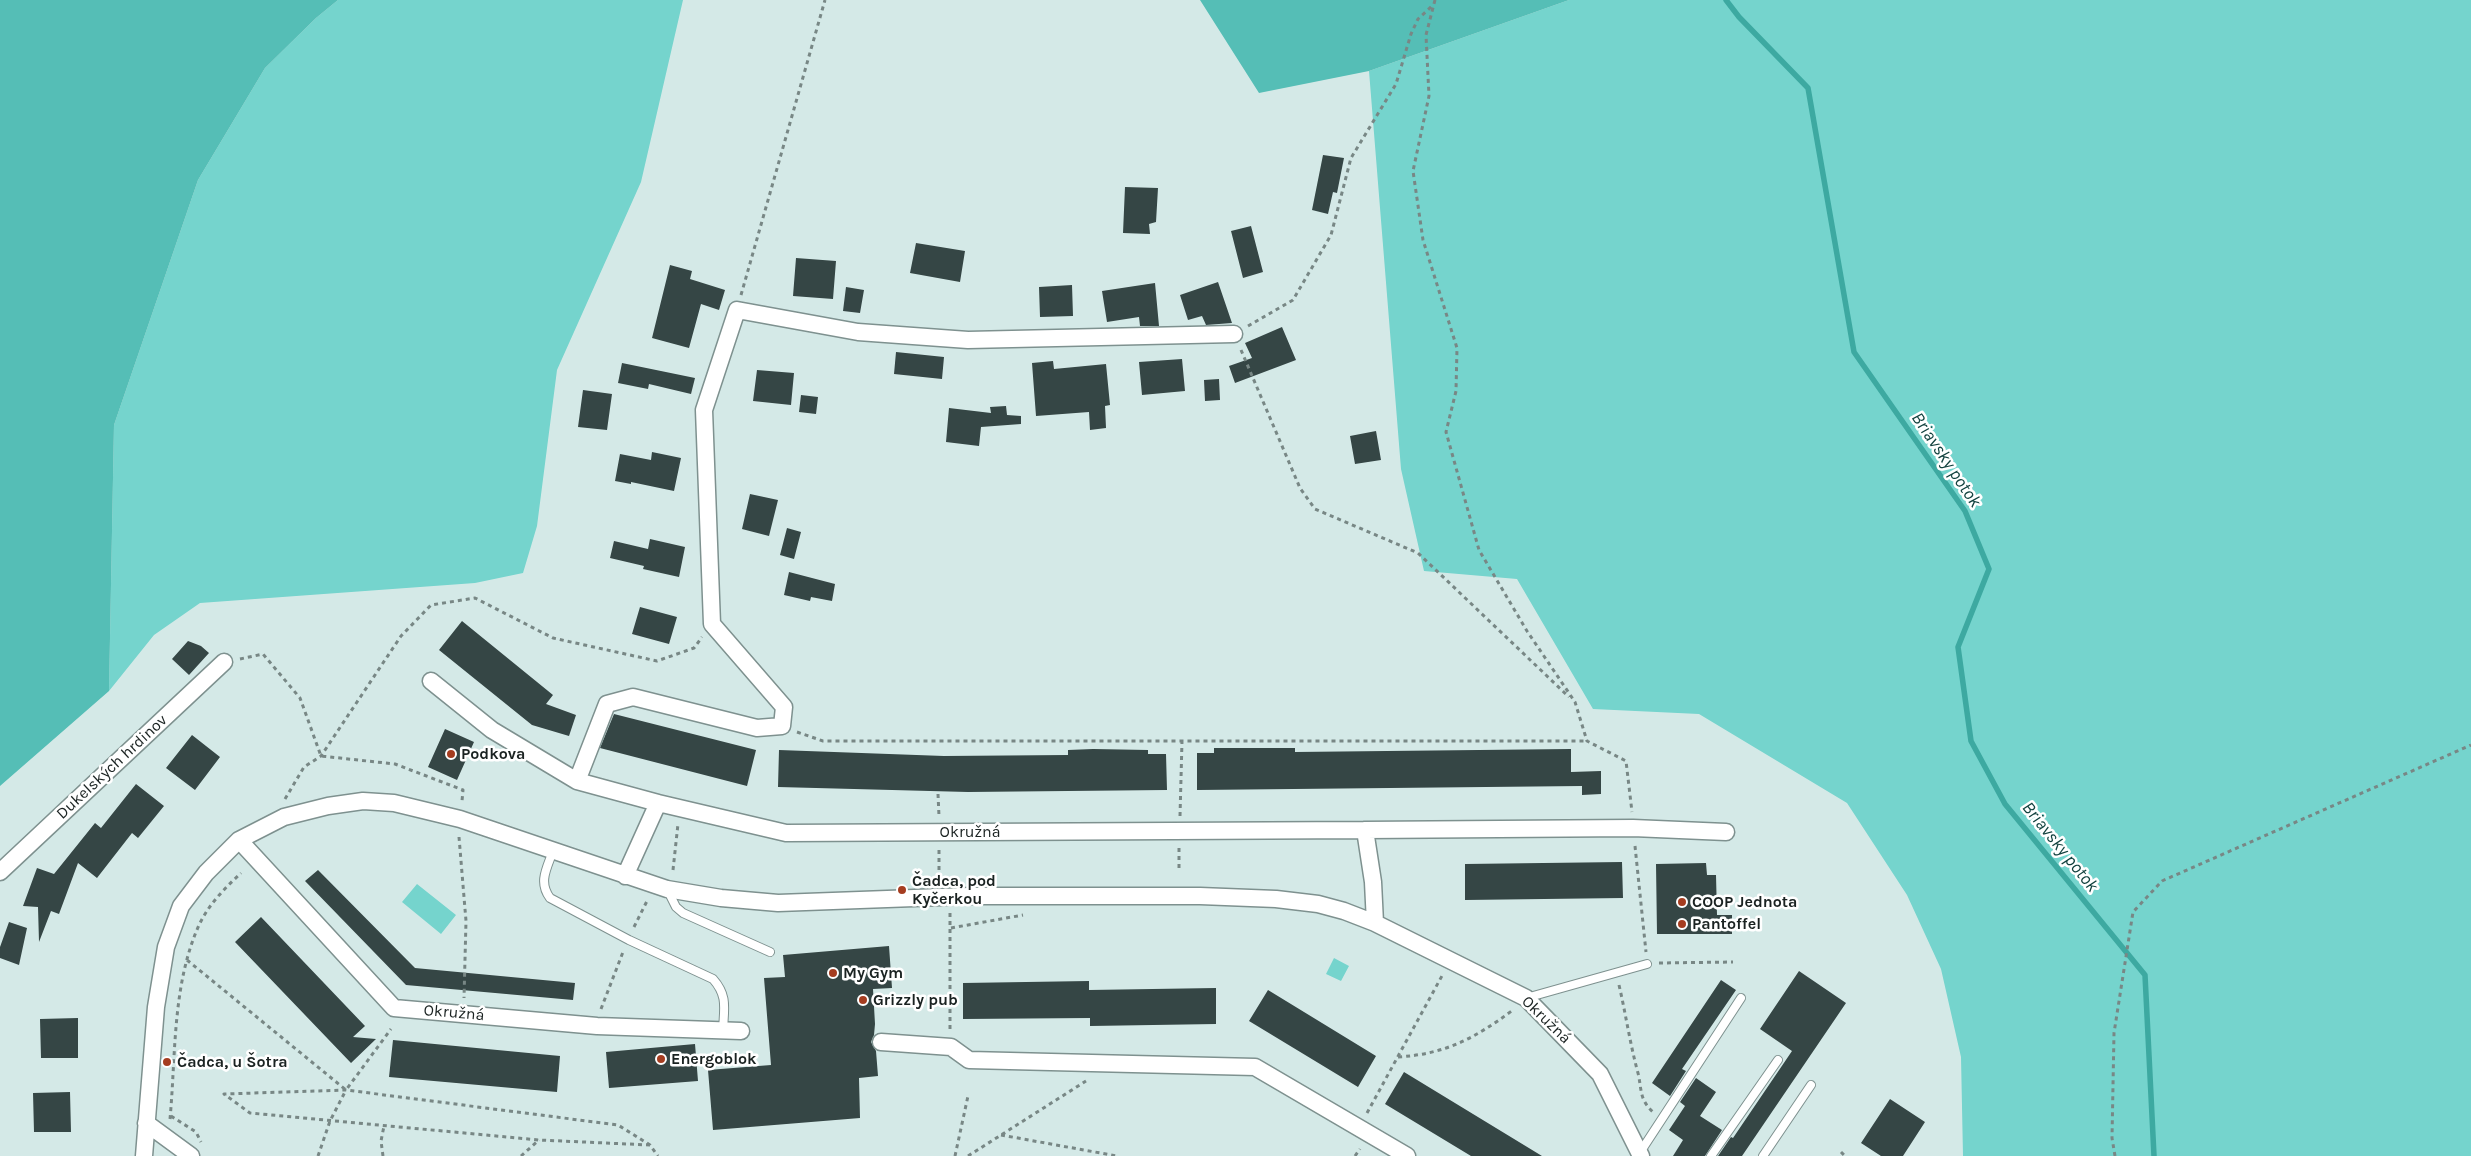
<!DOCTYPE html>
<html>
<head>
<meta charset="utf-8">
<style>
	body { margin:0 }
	canvas { display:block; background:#d4e9e7 }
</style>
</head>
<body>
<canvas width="2471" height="1156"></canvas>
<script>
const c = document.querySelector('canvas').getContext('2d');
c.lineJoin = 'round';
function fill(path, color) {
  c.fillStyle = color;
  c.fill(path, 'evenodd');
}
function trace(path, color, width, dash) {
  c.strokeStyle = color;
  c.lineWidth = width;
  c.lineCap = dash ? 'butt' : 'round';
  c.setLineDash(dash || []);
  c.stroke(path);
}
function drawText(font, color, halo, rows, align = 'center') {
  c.font = font + ' Karla,sans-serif';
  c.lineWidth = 5;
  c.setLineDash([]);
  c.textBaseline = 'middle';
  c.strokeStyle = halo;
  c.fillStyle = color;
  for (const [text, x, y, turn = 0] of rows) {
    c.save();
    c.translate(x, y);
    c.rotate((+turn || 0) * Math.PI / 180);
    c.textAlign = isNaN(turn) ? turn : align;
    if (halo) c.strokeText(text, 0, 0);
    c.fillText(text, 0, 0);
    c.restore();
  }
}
fill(new Path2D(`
	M338,0H683L641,182L557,370L537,526L523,573L475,583L200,603L154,635L109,691L114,425L198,180L265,68L316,18Z
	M1569,0H2471V1156H1963L1961,1057L1941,969L1907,895L1847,803L1699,714L1593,709L1517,579L1424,571L1401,469L1369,71Z
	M417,884L456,915L441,934L402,902Z
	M1334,958L1349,966L1341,981L1326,974Z`), '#75d4cd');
fill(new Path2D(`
	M0,0H338L316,18L265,68L198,180L114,425L109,691L0,786Z
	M1200,0H1569L1369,71L1259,93Z`), '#55beb6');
trace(new Path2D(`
	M1726,0L1739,17L1808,88L1854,352L1965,511L1989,569L1958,647L1971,741L2005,804L2145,975L2154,1156`), '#3da9a1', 5.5);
fill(new Path2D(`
	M1323,155L1344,158L1337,193L1333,192L1328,214L1312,210Z
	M1125,187L1158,188L1156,222L1149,224L1150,234L1123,233Z
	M1251,226L1263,272L1243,278L1231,231Z
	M916,243L965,251L960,282L910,273Z
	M796,258L836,261L833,299L793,296Z
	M670,265L692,271L690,279L725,290L719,310L701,304L689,348L652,338Z
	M1218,282L1232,323L1206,325L1202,316L1188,320L1180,295Z
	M1155,283L1159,326H1140L1139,317L1107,322L1102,291Z
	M1072,285L1073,316L1040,317L1039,287Z
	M846,287L864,290L860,313L843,311Z
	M1282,327L1296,360L1235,383L1229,366L1252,358L1245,343Z
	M896,352L944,357L942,379L894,374Z
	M1182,359L1185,391L1142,395L1139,362Z
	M1053,361L1054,369L1106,364L1110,405L1105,406L1106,428L1090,430L1089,412L1036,416L1032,363Z
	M622,363L695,378L691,394L649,384L648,389L618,383Z
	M757,370L794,373L791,405L753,401Z
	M1219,379L1220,400L1205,401L1204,380Z
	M583,390L612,394L607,430L578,427Z
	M801,395L818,397L816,414L799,412Z
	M1006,406L1007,415L1021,416V424L981,427L979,446L946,442L949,408L991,413L990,407Z
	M1376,431L1381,460L1355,464L1350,436Z
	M652,452L681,458L674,491L631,482V484L615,481L620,454L651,460Z
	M750,494L778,500L769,536L742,529Z
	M787,528L801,532L794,559L780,555Z
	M650,539L685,547L679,577L643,569L644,566L610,558L614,541L648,549Z
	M789,572L835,584L832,601L811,597L810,601L784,595Z
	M640,607L677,617L669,644L632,634Z
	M462,621L553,695L546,704L576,715L569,736L532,725L439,650Z
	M188,641L201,646L209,653L189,675L172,659Z
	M614,714L756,750L747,786L600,748Z
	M445,729L474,742L457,780L428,767Z
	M192,735L220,757L195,790L166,768Z
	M1214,748H1295V752L1571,749V772L1601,771V794L1582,795V786L1197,790V753H1214Z
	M1093,749L1148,750V754H1166L1167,790L968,792L778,787L779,750L944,756L1068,755V750Z
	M136,784L164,806L138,838L132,833L97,878L78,863L59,914L51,911L39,942L38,907L23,906L37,868L54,874L95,823L101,828Z
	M1622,862L1623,898L1465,900V864Z
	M1706,863L1707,875H1716L1717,915H1732V934H1657L1656,864Z
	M318,870L415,968L575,983L573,1000L406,985L305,881Z
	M261,917L365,1026L353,1037L376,1039L351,1063L235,942Z
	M9,922L27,928L19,965L0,958V947Z
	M889,946L892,988L873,989L875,1024L874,1035L871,1042L876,1051L878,1076L859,1078L860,1118L713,1130L708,1070L771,1065L764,978L785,977L783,955Z
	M1799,971L1846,1003L1742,1156H1718L1731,1137L1733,1138L1792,1051L1760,1029Z
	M1721,980L1736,990L1682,1069L1686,1071L1670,1096L1652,1083Z
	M1089,981V990L1216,988V1024L1090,1026V1018L963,1019V983Z
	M1268,990L1376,1056L1358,1087L1249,1021Z
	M78,1018V1058H41L40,1019Z
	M393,1040L560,1056L557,1092L389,1077Z
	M695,1044L698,1081L609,1088L606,1052Z
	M1404,1072L1542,1156H1471L1385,1104Z
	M1696,1078L1716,1092L1700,1116L1722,1130L1705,1156H1673L1683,1140L1669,1130L1685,1106L1680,1102Z
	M70,1092L71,1132H34L33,1093Z
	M1890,1099L1925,1122L1903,1156H1881L1861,1143Z`), '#354645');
const lane = new Path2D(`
	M553,851C547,868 538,882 550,898L629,940L713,979C728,996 724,1008 723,1030
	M667,889L676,907L683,913L770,952
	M1526,998L1647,964
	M1639,1154L1741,998
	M1711,1156L1778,1060
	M1763,1156L1811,1085`);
const street = new Path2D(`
	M431,681L492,730L577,781L658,803
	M577,781L607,704L633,697L757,728L782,726L784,707L712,624L704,410L737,310L858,332L968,340L1234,334
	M239,840L394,1008L597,1026L741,1031
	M0,872L224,662
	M625,876L658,803L786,833L1365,830
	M1375,923L1373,882L1365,830L1633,828L1726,832
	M881,1042L951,1047L969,1060L1255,1067L1407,1156
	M146,1123L191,1156
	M144,1156L156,1007L166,947L181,906L206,873L239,840L284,817L328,806L363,801L394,803L460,819L667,889L721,898L778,903L969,896H1200L1276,899L1318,904L1344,911L1375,923L1526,998L1600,1074L1641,1156`);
trace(lane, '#7e918f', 10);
trace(street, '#7e918f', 19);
trace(new Path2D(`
	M1435,0L1426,35L1429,96L1413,171L1423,240L1457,348L1456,391L1446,432L1479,550L1527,631L1575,702L1587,741L1626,761L1632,812
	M741,295L825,0
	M1248,326L1293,300L1331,235L1351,158L1396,84L1411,34L1418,19L1433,5
	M1241,350L1300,488L1315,509L1418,553L1569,697
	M240,659L263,654L300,698L321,756L395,764L463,790L462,801
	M797,732L823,741H1587
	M938,794L939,816
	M285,799L304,767L321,756L401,636L431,605L475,598L553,638L657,661L694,648L702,637
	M1180,816L1182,741
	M459,837L466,921L464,998
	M1635,846L1646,952
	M939,850V877
	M1179,868V847
	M673,870L678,824
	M950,913V1029
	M634,927L648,899
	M951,928L1023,915
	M187,960L346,1090L391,1029
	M1659,963L1733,962
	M1619,985C1626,1015 1630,1044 1638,1073C1642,1090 1639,1099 1653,1112
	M601,1009L623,952
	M1398,1057C1446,1054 1475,1038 1513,1010
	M1367,1113L1443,974
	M171,1116L196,1132L201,1142
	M170,1119C176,1054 172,983 200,923C210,903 225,888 241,873
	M1001,1135L1117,1156
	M650,1145L539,1140L250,1113L224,1094L346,1090L618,1125L650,1145L658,1156
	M1841,1152L1845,1156
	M318,1156L330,1121L346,1090
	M383,1156L381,1141L384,1126
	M521,1156L539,1140
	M955,1156L968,1096
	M968,1156L1086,1081
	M1355,1156L1360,1149
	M2115,1156L2112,1138L2114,1033L2133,912L2162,881L2471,745`), '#788785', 3, [4, 4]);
trace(lane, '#fff', 8);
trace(street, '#fff', 16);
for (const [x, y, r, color] of [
	[451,754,5,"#a53d20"],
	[902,890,5,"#a53d20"],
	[1682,902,5,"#a53d20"],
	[1682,924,5,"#a53d20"],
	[833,973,5,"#a53d20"],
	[863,1000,5,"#a53d20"],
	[661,1059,5,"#a53d20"],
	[167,1062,5,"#a53d20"]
]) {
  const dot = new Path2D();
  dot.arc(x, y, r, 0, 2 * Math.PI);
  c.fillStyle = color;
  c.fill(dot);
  trace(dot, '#fff', 2);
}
drawText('bold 16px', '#1a2221', '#fff', [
	["Podkova",461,754],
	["Čadca, pod",912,881],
	["Kyčerkou",912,899],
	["COOP Jednota",1692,902],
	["Pantoffel",1692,924],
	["My Gym",843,973],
	["Grizzly pub",873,1000],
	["Energoblok",671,1059],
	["Čadca, u Šotra",177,1062]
], 'left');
drawText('16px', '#1a2221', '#fff', [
	["Dukelských hrdinov",112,767,-43],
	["Okružná",970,832],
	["Okružná",454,1013,5],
	["Okružná",1546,1020,44]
]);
drawText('italic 18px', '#12423f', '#fff', [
	["Briavsky potok",1946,460,56],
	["Briavsky potok",2060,847,51]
]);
</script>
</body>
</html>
